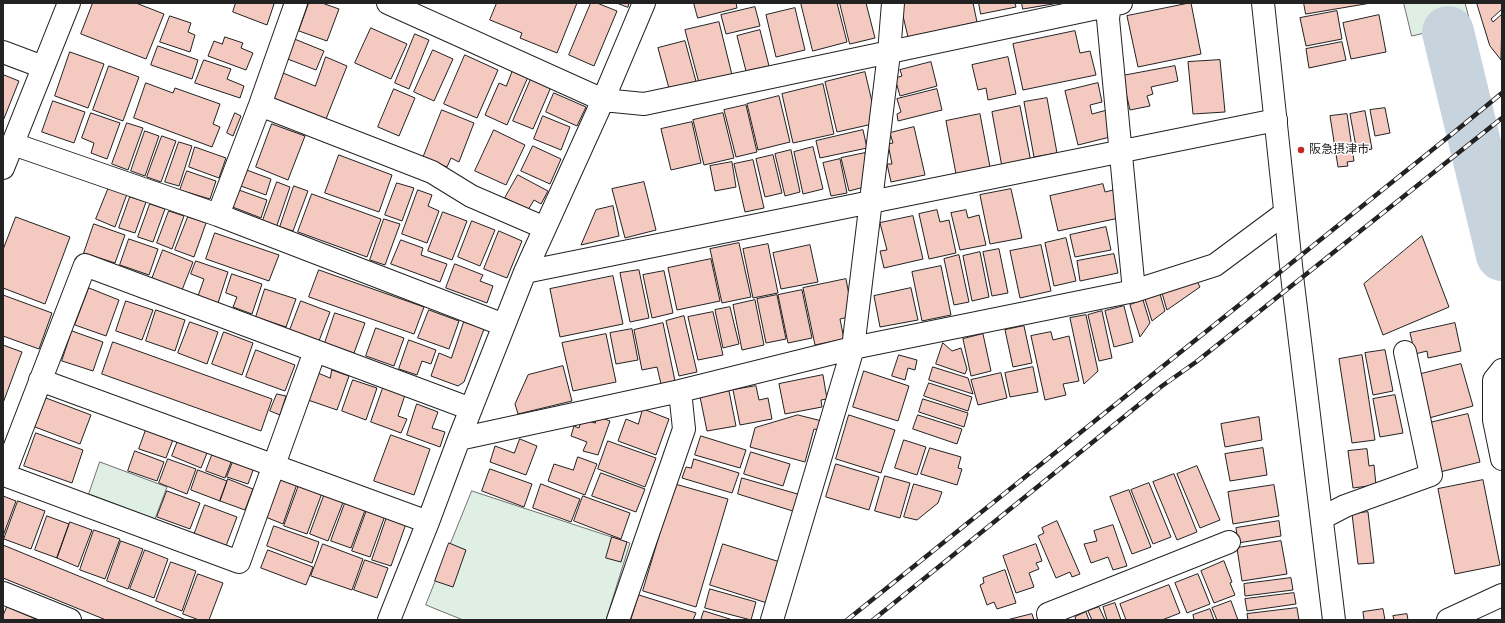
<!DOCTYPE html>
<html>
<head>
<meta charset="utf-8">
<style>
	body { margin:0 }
	#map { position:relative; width:1505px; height:623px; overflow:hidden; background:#fff; font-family:Bitter,serif }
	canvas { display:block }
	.frame { position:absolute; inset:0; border:4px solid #222; pointer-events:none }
</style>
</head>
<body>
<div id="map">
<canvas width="1505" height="623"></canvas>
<div class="frame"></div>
</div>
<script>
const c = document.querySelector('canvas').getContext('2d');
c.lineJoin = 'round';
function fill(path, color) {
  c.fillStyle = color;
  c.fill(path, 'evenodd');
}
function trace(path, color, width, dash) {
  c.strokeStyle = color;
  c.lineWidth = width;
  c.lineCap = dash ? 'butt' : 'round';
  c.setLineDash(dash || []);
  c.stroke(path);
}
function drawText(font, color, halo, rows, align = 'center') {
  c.font = font + ' Bitter,"Noto Sans JP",serif';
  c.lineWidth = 3;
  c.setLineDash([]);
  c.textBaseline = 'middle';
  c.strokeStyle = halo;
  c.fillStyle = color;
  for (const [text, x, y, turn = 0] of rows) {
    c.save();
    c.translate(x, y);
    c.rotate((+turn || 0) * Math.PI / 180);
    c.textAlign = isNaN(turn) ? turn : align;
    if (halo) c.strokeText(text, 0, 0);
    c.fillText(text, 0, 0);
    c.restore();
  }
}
const green = new Path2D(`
	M1404,3H1465L1470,22L1412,36Z
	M100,462L167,487L155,519L89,494Z
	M472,491L630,543L606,620H463L426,605Z`);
fill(green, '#e0efe3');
trace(green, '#6f6f6f', 1);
trace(new Path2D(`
	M1448,32L1502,255`), '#c7d3dd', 52);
const building = new Path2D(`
	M93,3H136L164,14L146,59L81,34Z
	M236,3H271L274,4L267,25L233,12Z
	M309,3H322L339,9L327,41L299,31Z
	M497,3H577L557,53L520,38L522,33L490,20Z
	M591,3H597L617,11L594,66L569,55Z
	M617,3H629L628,7Z
	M694,3H736L737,8L698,18Z
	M801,3H837L847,42L813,51Z
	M840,3H866L875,38L850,44Z
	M904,3H973L977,22L908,37L903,16Z
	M979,3H1015L1016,7L981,14Z
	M1022,3H1059L1023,9Z
	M1191,3L1201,54L1138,67L1127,16Z
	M1304,3H1371L1306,14Z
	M1477,3H1502V9L1491,19L1493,22L1502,14L1501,60L1490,46Z
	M755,7L760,26L726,34L721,15Z
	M795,8L805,50L776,57L766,15Z
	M1337,11L1342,39L1306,46L1300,18Z
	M1379,15L1386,52L1351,59L1343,23Z
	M170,16L191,23L188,32L195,35L190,52L160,42Z
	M719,22L732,75L699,83L685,30Z
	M371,28L407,44L391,79L355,63Z
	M760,30L769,66L746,71L737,36Z
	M1075,31L1080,53L1090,51L1096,75L1023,90L1013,44Z
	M415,34L429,40L409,89L395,83Z
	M225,37L243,43L241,48L253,53L246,70L208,56L214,41L222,44Z
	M292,38L324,51L316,70L285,58Z
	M685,41L697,85L670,92L658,48Z
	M1342,42L1346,60L1309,68L1306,49Z
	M158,46L198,60L192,79L151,65Z
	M433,50L453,59L434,101L414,92Z
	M70,52L104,64L88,108L55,96Z
	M465,55L498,70L477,118L444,104Z
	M326,57L347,66L326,119L273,98L283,73L315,86Z
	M1008,57L1016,94L988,100L986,88L978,90L972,65Z
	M204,60L231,69L227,79L244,86L240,98L195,83Z
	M1220,60L1225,112L1193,114L1188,62Z
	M931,62L937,86L900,96L895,78L902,76L900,70Z
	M109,66L139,77L123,121L93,110Z
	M1175,66L1178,81L1151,87L1153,94L1147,96L1150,106L1130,110L1122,76Z
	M513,70L528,77L507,125L485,115L499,83L506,86Z
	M865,72L877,123L837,132L825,82Z
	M4,75L19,81L3,121V77Z
	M531,79L551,87L533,129L513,121Z
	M146,83L173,93L175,88L220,104L213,124L220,127L212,147L134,118Z
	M1098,83L1102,102L1090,105L1092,114L1107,110L1110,137L1078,145L1065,91Z
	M823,84L834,134L793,143L782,94Z
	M394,89L415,98L399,136L378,127Z
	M937,89L942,110L898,121L897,114L901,112L897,99Z
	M554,93L586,107L577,126L546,112Z
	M779,96L790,142L758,150L747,104Z
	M1047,98L1057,153L1034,157L1024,102Z
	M53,101L85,112L74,143L42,132Z
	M746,105L757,152L736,157L724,110Z
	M1020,106L1031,162L1002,167L992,112Z
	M1385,108L1390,133L1375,136L1370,110Z
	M442,110L474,123L459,162L451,158L447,167L423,158Z
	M1365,111L1372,149L1357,152L1350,114Z
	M91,113L120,123L107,159L91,153L94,143L82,138Z
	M235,113L241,116L233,136L227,133Z
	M723,113L734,158L704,165L693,120Z
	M980,114L990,167L956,174L946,121Z
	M1347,114L1354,161L1347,162L1348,166L1338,167L1330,116Z
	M543,116L570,127L561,150L534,139Z
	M692,122L701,163L671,170L661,129Z
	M127,123L143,128L128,170L112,164Z
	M272,124L305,136L288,180L256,167Z
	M914,127L925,175L891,182L887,164H892L888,144L893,143L890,133Z
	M494,130L525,145L506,185L475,171Z
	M863,130L867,148L820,158L816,141Z
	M145,131L159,136L145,176L131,171Z
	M162,136L176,141L161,182L147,177Z
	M179,142L192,146L179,186L165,182Z
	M533,146L561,159L550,184L521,171Z
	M195,147L226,158L219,178L189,167Z
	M813,147L823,189L803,194L794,152Z
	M791,150L800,192L785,196L775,154Z
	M865,153L872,185L849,191L841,158Z
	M339,155L392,175L379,212L325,193Z
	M773,155L782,193L765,197L756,159Z
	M840,159L847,193L831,196L823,163Z
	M753,160L764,208L745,212L734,164Z
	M732,162L736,187L715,191L710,166Z
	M244,169L271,179L266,195L238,185Z
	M187,171L216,181L210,199L180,190Z
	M518,175L548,191L541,204L534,200L528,210L505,198Z
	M277,182L290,187L276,228L262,223Z
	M644,182L656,230L625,238L612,189Z
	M397,183L414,188L402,221L385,215Z
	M1103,184L1105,192L1113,190L1119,218L1058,231L1050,196Z
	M294,186L308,191L293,231L280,227Z
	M109,187L127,194L115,227L96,219Z
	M236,189L267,200L261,218L230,206Z
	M1011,189L1022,238L990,244L980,195Z
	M418,190L432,195L428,206L439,211L427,243L402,234Z
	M312,194L381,219L367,257L298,232Z
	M130,197L146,202L135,233L119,228Z
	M150,204L165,209L153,242L138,237Z
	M613,206L619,236L581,245L596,210Z
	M937,210L940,222L949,220L956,253L929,259L919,214Z
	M966,210L968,218L979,215L986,245L960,250L951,213Z
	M169,211L184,216L172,249L157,243Z
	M443,212L467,221L452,260L428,251Z
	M913,216L923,259L884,268L880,251L887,250L880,223Z
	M16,217L70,237L45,304L3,288V250Z
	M188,217L206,223L194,257L175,250Z
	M384,219L400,224L385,265L370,260Z
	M472,221L495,230L480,266L458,257Z
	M94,224L125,235L115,263L84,253Z
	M1106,227L1111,250L1075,257L1070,235Z
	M499,231L522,241L507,278L484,269Z
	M215,233L279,255L269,281L206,259Z
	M1422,236L1449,307L1383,335L1364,284Z
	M1066,238L1076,281L1054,286L1045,243Z
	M129,239L158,249L149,275L120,265Z
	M401,240L423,248L421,255L447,264L440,282L391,264Z
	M739,243L751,297L722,303L710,249Z
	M768,244L778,293L753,298L743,249Z
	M810,245L818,282L781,289L773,253Z
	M1041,245L1051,291L1020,298L1010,251Z
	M999,249L1008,293L992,296L983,252Z
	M163,250L193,262L182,290L152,279Z
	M980,252L989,297L972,301L963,256Z
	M1114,254L1118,273L1080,281L1077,261Z
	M959,255L969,302L954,305L944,259Z
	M711,259L720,301L677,310L668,268Z
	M196,261L228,272L218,303L198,296L204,279L191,274Z
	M455,264L483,275L480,281L493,286L487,303L446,288Z
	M941,266L951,315L922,321L912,272Z
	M319,270L424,307L414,334L309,297Z
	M639,270L649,318L630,322L620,273Z
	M664,271L673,313L652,318L643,275Z
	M232,274L262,284L252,314L233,307L237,297L226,293Z
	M613,276L623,324L560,337L550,289Z
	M846,279L853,316L840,319L844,339L815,345L803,288Z
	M1197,281L1200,287L1167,310L1162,293Z
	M89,288L119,300L106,336L75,325Z
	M911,288L918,320L880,327L874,296Z
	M265,289L296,299L286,327L256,317Z
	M802,290L812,338L788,343L778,295Z
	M1160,294L1165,311L1152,321L1145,299Z
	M3,295L52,313L39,349L3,336Z
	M777,295L786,339L766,343L757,299Z
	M755,300L764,345L742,350L733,305Z
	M1143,300L1150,323L1140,337L1130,305Z
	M126,301L153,310L142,340L116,331Z
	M301,301L330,312L319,341L290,330Z
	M1124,306L1133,342L1114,347L1105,311Z
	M730,307L739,344L723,348L715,310Z
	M156,310L185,320L175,351L146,341Z
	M429,310L459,321L449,349L418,338Z
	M1102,311L1112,358L1099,361L1088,315Z
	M713,312L723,355L698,360L688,317Z
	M335,313L365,323L354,353L325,343Z
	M1086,315L1098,371L1084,384L1070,318Z
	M684,316L697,372L679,376L666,321Z
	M190,322L218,332L207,364L178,353Z
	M464,322L484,329L464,382L458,386L431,376L439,353L451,358Z
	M663,323L675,381L661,384L657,367L642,370L634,330Z
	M1455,323L1461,351L1428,358L1427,351L1415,354L1410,333Z
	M1024,326L1032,363L1013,367L1005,330Z
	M376,328L404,338L394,366L366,356Z
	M632,329L638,360L616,364L610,333Z
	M72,331L103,342L93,371L62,361Z
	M224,332L253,343L242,375L212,364Z
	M1051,332L1053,340L1069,336L1079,381L1063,384L1066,395L1045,400L1031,336Z
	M606,334L616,382L573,391L562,343Z
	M983,334L991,371L971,376L963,339Z
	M409,340L436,350L431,364L422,361L417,375L399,369Z
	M113,342L272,399L261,431L102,374Z
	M943,343L952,351L961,348L967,369L965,374L936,364Z
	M3,345L22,352L3,403Z
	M256,350L295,365L285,391L246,377Z
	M1385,350L1393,391L1373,395L1365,353Z
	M899,355L917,360L915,370L908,368L905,380L892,376Z
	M1362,355L1375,440L1352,443L1339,359Z
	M1461,364L1473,406L1429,418L1417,375Z
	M563,366L572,401L518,414L515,404L528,375Z
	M933,367L968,378L973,394L929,380Z
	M1033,367L1038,392L1010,397L1005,373Z
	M332,370L349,376L337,410L308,400L318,373L330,378Z
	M864,371L909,386L898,421L853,407Z
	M1001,373L1007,398L978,405L971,380Z
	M823,375L827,399L821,400L822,407L785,414L779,384Z
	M353,380L377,388L366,420L342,411Z
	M929,383L972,397L968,411L924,396Z
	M756,386L759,400L768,398L772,419L740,425L733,390Z
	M383,388L405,395L398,416L407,419L401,433L371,422Z
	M729,391L736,426L707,431L700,397Z
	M277,394L286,396L280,415L270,411Z
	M1395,395L1403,433L1380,437L1373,399Z
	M46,398L91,415L80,444L35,427Z
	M923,399L968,413L964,427L919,412Z
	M417,404L438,412L432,428L445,432L440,447L407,435Z
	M643,409L669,419L656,455L618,441L626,419L638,424Z
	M1468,414L1480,462L1440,472L1429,423Z
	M798,415L822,421L819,430L814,429L805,462L750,447L755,428Z
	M849,415L895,430L881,473L836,459Z
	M918,415L962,429L957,444L913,429Z
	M597,416L610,421L598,455L583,451L587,442L571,436L574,426L579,428L582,419L595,423Z
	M1259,417L1262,440L1225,447L1221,424Z
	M147,427L174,437L166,458L139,449Z
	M36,433L83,450L72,483L24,466Z
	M391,435L430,449L414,495L374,481Z
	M701,436L746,450L740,468L695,455Z
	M179,438L209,448L201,468L172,456Z
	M520,439L537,446L526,475L490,462L495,446L514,453Z
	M904,440L926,447L917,475L895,468Z
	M608,441L656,458L645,487L598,469Z
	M930,448L961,457L958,468L962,469L957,485L921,474Z
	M1263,448L1267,475L1230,481L1225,454Z
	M1367,449L1369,466L1374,465L1376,485L1353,488L1348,451Z
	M214,450L233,457L225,478L206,471Z
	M135,451L164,462L157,481L128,471Z
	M751,452L790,464L783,486L744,474Z
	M236,454L256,462L248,484L227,477Z
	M578,457L597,464L585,495L548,481L554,464L573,470Z
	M168,459L196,469L187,494L159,483Z
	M694,459L739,473L732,493L682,478L686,467L691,468Z
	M836,464L879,477L869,510L826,497Z
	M1197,466L1220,520L1200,528L1177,474Z
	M490,469L532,484L524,507L482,491Z
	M198,470L227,481L220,501L191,490Z
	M601,473L645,489L636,512L592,496Z
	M1174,474L1197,532L1177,540L1153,482Z
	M885,476L910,483L900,518L875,511Z
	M277,477L297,484L283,524L263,516Z
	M742,478L801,495L796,512L738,494Z
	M228,479L253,489L245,510L220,501Z
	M1483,480L1500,565L1455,574L1438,489Z
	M1149,483L1171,537L1153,544L1131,490Z
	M541,484L580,499L571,522L533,508Z
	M675,484L728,499L696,607L643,591Z
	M914,484L942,492L938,503L917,520L904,517Z
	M299,485L322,493L307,534L284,526Z
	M1274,485L1279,516L1233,524L1228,492Z
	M1129,490L1151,547L1132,554L1110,497Z
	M167,491L200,503L190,529L157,517Z
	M325,493L344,500L328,541L310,534Z
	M3,496L16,501L3,536Z
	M583,496L630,513L621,539L574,521Z
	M347,498L367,505L351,548L331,541Z
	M18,501L45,511L31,549L4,539Z
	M205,505L237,517L226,546L194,535Z
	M368,507L386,513L370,557L352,551Z
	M1368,512L1374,563L1358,564L1352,514Z
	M388,514L407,521L391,566L372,560Z
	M47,516L69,524L57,558L35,550Z
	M1057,521L1080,574L1072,577L1070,572L1056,578L1038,536L1044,533L1042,528Z
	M1279,521L1281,536L1238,543L1236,528Z
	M70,522L92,530L78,567L57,558Z
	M1113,525L1127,566L1113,570L1108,557L1091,563L1084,544L1097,541L1094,531Z
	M274,526L319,542L312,563L267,546Z
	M94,530L120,539L105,579L80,570Z
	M612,537L627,542L621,562L606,558Z
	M121,541L143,549L128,589L107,581Z
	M1281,541L1287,574L1242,581L1237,548Z
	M449,543L466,550L453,587L435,581Z
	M323,544L363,559L352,590L311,576Z
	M723,544L780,562L767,603L710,585Z
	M1036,544L1042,561L1036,563L1039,569L1029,573L1034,587L1016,593L1003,556Z
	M3,545L186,620H106L3,578Z
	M145,550L168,559L154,598L130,589Z
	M268,550L313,567L306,585L261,568Z
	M365,560L388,568L377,598L354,590Z
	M1224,561L1232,582L1230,583L1235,595L1214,603L1201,571Z
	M171,562L196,571L182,611L156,601Z
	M1005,570L1016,603L997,609L994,602L987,605L980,585L984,583L983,578Z
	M198,574L223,583L209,620H199L183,614Z
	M1198,574L1210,604L1187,613L1175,583Z
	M1291,578L1293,590L1245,596L1244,584Z
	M1169,585L1180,613L1162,620H1126L1120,604Z
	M710,589L756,602L751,620L705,608Z
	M1294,593L1296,604L1247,611L1245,599Z
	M639,595L696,613L693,620H631Z
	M1231,601L1238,620H1217L1212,608Z
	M1115,603L1121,620H1107L1103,607Z
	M7,607L38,620H3V616Z
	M1099,607L1105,620H1092L1088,611Z
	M1297,608L1299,620H1248L1247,614Z
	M1210,609L1214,620H1194L1193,615Z
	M1383,609L1385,620H1364L1363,612Z
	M704,611L733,620H701Z
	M1086,612L1089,620H1076L1075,617Z
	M1032,614L1034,620H1007Z
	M1407,614L1408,620H1394L1393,616Z`);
fill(building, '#f3c9c0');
trace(building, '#222', 1);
const street = new Path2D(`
	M388,3L603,100L644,104L1121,3
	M1110,3L1108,19L1134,291
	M3,52L43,67
	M260,105L432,172L471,196L545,228
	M13,144L218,215L504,325
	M3,168L69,3
	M218,215L260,105L296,3
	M525,272L1276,120
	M315,351L239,562L4,475L85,265L471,409
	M1502,370L1494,380V420L1502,459
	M40,380L428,522
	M459,439L680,391L853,348L1134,291L1215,265L1285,213
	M1322,518L1345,506L1431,475L1405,352
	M3,593L70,620
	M389,620L428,522L459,439L525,272L603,100L644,3
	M618,620L684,429L680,391
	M772,620L853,348L889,53L893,3
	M1050,620L1048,614L1229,542
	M1448,620L1502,595`);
const secondary = new Path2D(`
	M1263,3L1293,284L1334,620`);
trace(street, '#222', 24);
trace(secondary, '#222', 24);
trace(street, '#fff', 22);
trace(secondary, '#fff', 22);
const rail = new Path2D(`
	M847,620L1452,134L1502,93
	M873,620L1162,386L1196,362L1502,118`);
trace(rail, '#222', 4.5);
trace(rail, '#fff', 3, [9]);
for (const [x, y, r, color] of [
	[1301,150,4,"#c62828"]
]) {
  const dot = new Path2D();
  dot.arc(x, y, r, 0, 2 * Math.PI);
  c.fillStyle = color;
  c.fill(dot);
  trace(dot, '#fff', 1.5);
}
drawText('12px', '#222', '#fff', [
	["阪急摂津市",1309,150]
], 'left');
</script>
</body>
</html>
